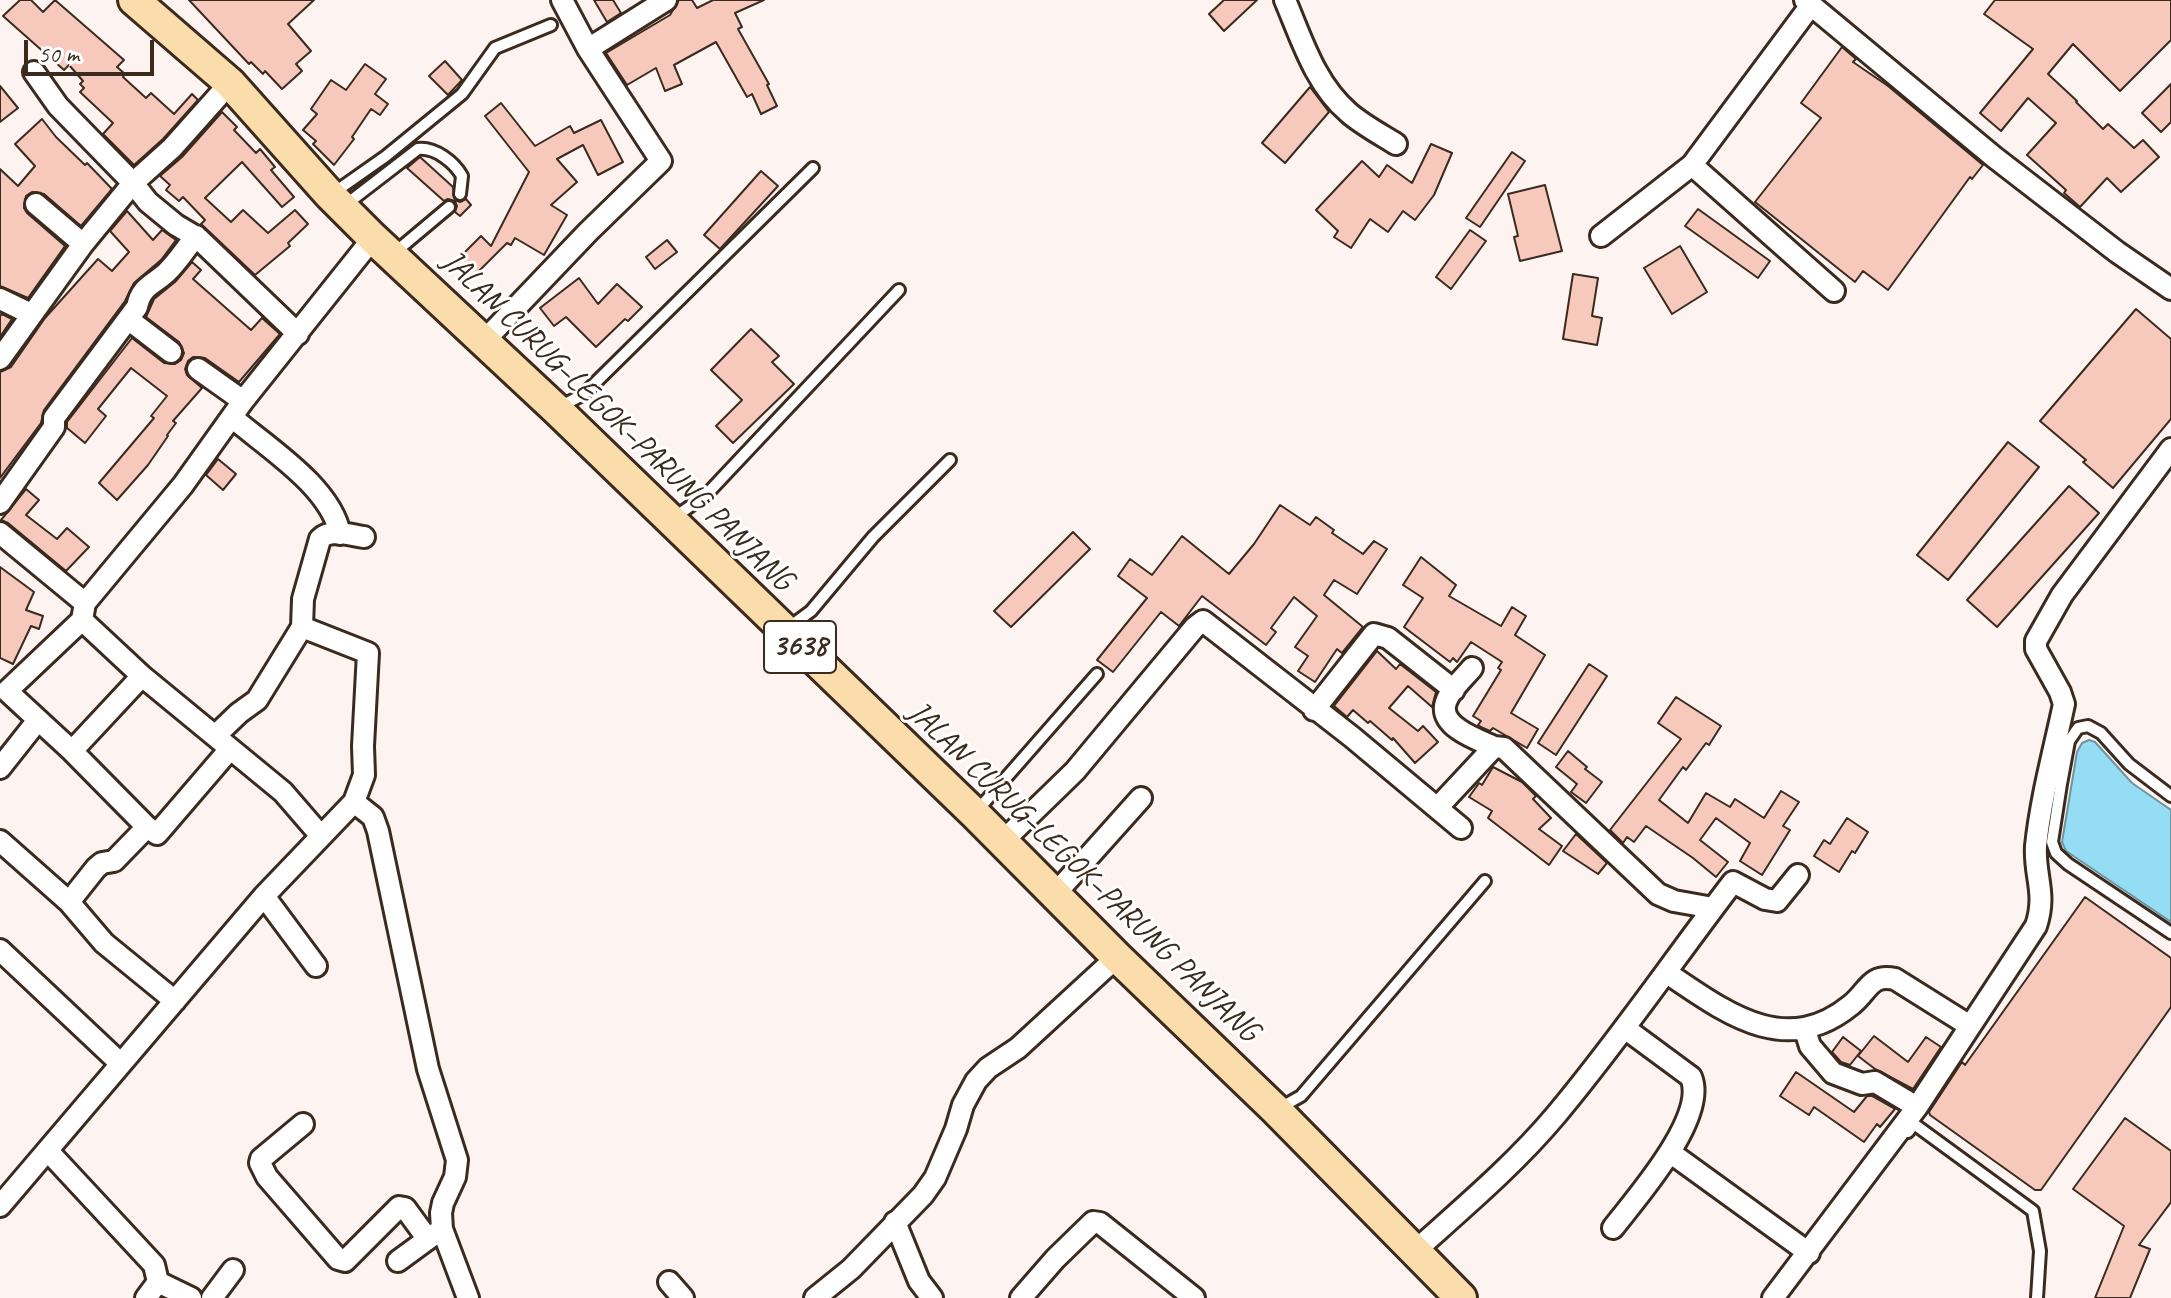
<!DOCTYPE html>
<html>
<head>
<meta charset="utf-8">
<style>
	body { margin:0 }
	#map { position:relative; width:2171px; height:1298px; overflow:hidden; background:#fdf4f2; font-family:Caveat,sans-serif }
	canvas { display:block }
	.scale { position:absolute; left:24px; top:40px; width:130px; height:36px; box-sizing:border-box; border:4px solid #3b2a1e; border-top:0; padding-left:10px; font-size:24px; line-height:28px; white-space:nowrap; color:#3b2a1e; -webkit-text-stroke:6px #fff; paint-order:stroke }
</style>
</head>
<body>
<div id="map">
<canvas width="2171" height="1298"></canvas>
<div class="scale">50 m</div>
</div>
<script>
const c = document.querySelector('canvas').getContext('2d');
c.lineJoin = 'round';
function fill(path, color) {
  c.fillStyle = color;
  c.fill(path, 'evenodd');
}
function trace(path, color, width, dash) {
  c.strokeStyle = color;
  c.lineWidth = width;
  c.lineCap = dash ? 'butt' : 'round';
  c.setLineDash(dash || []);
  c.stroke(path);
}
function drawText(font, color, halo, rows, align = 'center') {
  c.font = font + ' Caveat,sans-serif';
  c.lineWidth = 6;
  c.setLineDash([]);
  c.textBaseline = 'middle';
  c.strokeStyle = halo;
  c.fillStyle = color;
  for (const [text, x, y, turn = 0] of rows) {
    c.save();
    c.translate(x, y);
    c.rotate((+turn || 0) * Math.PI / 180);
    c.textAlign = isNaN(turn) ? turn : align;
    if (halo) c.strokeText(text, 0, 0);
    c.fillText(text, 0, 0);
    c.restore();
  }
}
const water = new Path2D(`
	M2089,740L2095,742L2132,783L2171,810V922L2066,851L2062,842L2077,752L2082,743Z`);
fill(water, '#94ddf5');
trace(water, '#70959f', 2);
const building = new Path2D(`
	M20,0H31L43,12L55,0L124,60L117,67L125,74L123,77L146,98L151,93L174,114L192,94L198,100L163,139L134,165L103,134L113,123L80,92L84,88L80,84L83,81L69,65L64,70L3,16Z
	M189,0H314L288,24L311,51L296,64L302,71L282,89L265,71L263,74L251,62L249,64Z
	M594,0H613L621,13L607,22Z
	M679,0H692L697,8L713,0H764L735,13L742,27L738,29L769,84L767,85L777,106L761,114L752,94L747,97L716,42L674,65L682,84L665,91L656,68L627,85L606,53L670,15Z
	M1224,0H1257L1224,31L1209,14Z
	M1995,0H2171V40L2120,91L2073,44L2048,74L2077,101L2076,102L2103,129L2108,124L2134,148L2143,140L2159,157L2121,192L2107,178L2080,207L2064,193L2066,190L2027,155L2056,123L2028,98L2001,131L1980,113L2033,49L1984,14Z
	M1842,47L1856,59L1853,62L1888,86L1983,165L1972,179L1970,177L1888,290L1863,271L1855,282L1755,202L1821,118L1801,103Z
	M445,61L462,80L448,95L429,76Z
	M365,64L386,79L375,94L388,104L380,115L371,109L352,137L354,139L334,165L313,144L316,141L303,130L317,114L311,109L331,80L346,90Z
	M2171,84V122L2161,132L2142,113Z
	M0,86L18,108L0,122Z
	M1310,87L1329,112L1285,163L1262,143Z
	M501,103L535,146L570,126L574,133L601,120L623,162L598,175L583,145L557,159L577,182L551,205L567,215L544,255L515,238L511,245L507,243L471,279L455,262L481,236L491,246L529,172L485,116Z
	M222,112L237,127L234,130L256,153L260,149L275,167L271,170L294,197L282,207L242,162L205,198L231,222L243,210L268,233L295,210L308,224L288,243L290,246L255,275L201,224L205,220L183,197L179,201L166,190L170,185L160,176L182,157Z
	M42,119L56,137L85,165L87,163L112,189L81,226L44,194L32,192L26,196L24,208L27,213L65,246L28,298L0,286V169L18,186L35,166L15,144Z
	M1431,144L1452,153L1434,195L1415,220L1403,211L1388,232L1370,219L1351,248L1334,237L1338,231L1316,210L1362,161L1379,177L1387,165L1412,183Z
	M1512,152L1525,161L1480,227L1466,218Z
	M420,157L453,187L455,200L460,202L466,199L471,205L460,216L455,212L457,206L455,201L448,199L444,201L407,168Z
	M761,171L778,186L720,249L704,235Z
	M1545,185L1562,251L1520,261L1514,237L1518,236L1508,194Z
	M1698,209L1770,261L1758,278L1685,226Z
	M127,211L153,240L162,230L176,240L161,260L134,283L125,301L44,410L41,423L0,478V372L11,367L45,318L98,259L112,271L129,252L110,231Z
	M1470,230L1486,241L1451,289L1436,277Z
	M667,240L677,252L655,269L646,257Z
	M1680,246L1707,292L1672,314L1644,268Z
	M192,262L201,270L193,279L251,330L262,318L280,334L239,382L205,358L193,357L188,361L185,369L187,375L202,388L173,421L176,423L167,435L168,436L148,465L117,500L99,483L154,418L151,416L167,396L131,368L98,409L106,416L85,443L67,428V422L132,338L164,363L175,364L181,360L184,353L179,342L146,317L154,299L175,282Z
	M1573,274L1598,278L1592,316L1602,318L1597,345L1563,339Z
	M579,278L598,304L617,284L642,307L628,321L625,319L596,347L566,317L554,326L540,308Z
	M2136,309L2171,339V419L2113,488L2083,462L2086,460L2040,421Z
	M2,314L12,319L0,337V316Z
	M751,329L779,356L772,362L794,384L733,443L716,426L742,400L711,370Z
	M2008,442L2039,467L1948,580L1917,555Z
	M218,459L236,474L223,490L206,475Z
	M2069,486L2099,513L1997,627L1967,600Z
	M26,489L39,500L26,515L57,539L67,528L89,547L66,571L8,523L1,520Z
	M1280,505L1310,525L1316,517L1334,530L1332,533L1363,554L1374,541L1387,549L1357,594L1334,580L1324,595L1363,627L1342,653L1337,649L1315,682L1298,671L1308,656L1295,647L1317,616L1294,597L1271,628L1276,632L1266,645L1202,596L1179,626L1161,612L1113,672L1097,660L1147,598L1118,576L1130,559L1152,575L1182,536L1229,574L1254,544Z
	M1073,532L1090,549L1011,627L994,611Z
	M1421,557L1456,585L1449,596L1501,626L1512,607L1526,616L1515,635L1545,655L1511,713L1538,729L1527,748L1493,728L1490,731L1483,728L1478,725L1481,721L1473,716L1501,670L1498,668L1502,662L1471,642L1457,662L1453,658L1450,662L1404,627L1423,598L1403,585Z
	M0,567L34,592L26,610L43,616L39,629L31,626L13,664L0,658Z
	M1377,651L1396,669L1400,664L1436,692L1432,707L1408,686L1389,708L1418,731L1423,726L1438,742L1415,763L1393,738L1392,740L1370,721L1368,723L1353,710L1347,717L1334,706Z
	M1589,664L1607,676L1556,755L1538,743Z
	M1676,697L1721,726L1709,745L1706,743L1686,770L1683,767L1659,800L1688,823L1706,793L1730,807L1735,799L1764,818L1781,791L1799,802L1783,826L1790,830L1762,875L1740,861L1750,843L1716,818L1700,840L1728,862L1716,877L1693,858L1646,826L1634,842L1627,837L1623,843L1610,830L1681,739L1658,723Z
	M1568,751L1587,767L1585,769L1602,782L1586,803L1571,792L1577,784L1556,767Z
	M1493,767L1522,782L1536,796L1533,799L1551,818L1539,829L1562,846L1549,865L1488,818L1492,811L1469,797L1479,783L1482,785Z
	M1847,818L1868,832L1855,853L1852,851L1839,872L1814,856L1824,840L1830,844Z
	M1576,834L1607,863L1598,874L1563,851Z
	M2085,897L2171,958V1007L2041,1190H2035L1930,1115L1929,1112L1962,1062L1965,1065Z
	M1874,1036L1908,1062L1926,1037L1941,1047L1913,1089L1875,1069L1858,1056Z
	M1843,1037L1861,1051L1850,1065L1841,1062L1832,1052Z
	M1796,1072L1854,1112L1867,1096H1872L1895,1109L1880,1127L1877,1124L1864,1142L1814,1107L1809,1115L1780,1096Z
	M2125,1118L2171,1151V1202L2139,1245L2150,1249L2130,1298H2095L2124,1226L2073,1189Z`);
fill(building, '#f7c9bc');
trace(building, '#3b2a1e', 2);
const lane = new Path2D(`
	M332,194L386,156L462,94L495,48L551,25
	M344,206L418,149C435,147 454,162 462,176L460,194
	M393,254L449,207
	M558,408L584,394L813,168
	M675,517L706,495L899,290
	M788,628L811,611L873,537L950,460
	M2047,782L2061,784L2052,842L2056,853L2068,864L2171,933
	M2061,784L2069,741L2078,728L2088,726L2101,733L2129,764L2171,796
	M976,812L1097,674
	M1278,1109L1301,1096L1485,881
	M1908,1132L1914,1124L2033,1211L2040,1251L2037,1298`);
const street = new Path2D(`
	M1285,0C1302,40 1315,84 1349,113C1363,125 1380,134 1396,144
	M1805,0L1994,157L2117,252L2171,289
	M588,49L666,0
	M34,72L58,106L133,183L148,202L176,225L198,238L298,334
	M1692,165L1834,291
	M36,204L83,244
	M1601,236L1692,165L1811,5
	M0,299L31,314
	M128,319L171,352
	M484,341L588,232L661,161L588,49L562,0
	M0,359L83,244L133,183L172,148L230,83
	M198,369L243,401
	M233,418C268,448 331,487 340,534
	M0,503L54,427V418L137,307C141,286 153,285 166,273C177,263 186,248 196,236
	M0,533L85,603
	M82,620L142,676L283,792L321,836
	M1472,668C1464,678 1447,692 1445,706C1442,728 1479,740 1494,747
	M142,676L72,751L7,691L82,620L85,603L183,485L243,401L373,238
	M1314,710L1374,634L1388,638L1454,690
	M215,736L239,713L257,700L302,627L303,599L320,539C330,528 350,535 364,537
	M72,751L147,827L157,834L230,749
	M0,768L38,720
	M354,802L373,817L378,831L428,1069L457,1160L455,1177L443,1203L441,1213L442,1229L468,1298
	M1438,807L1494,747L1504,748L1658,894L1674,901L1713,908
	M0,841L69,902L104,943L175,1001
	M1003,841L1075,771L1195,627L1203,621L1352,737L1461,828
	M1056,893L1141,798
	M264,896L316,966
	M69,902L96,868L102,863L114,861L147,827
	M0,950L120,1063
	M1667,973C1725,1012 1785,1059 1851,1005C1868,992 1870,973 1895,979L1970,1026
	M1805,1030L1810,1046L1833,1073L1862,1084L1875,1082L1917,1107
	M303,1124L261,1159L260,1163L267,1177L338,1259L345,1261L399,1207L405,1208L427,1238
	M48,1151L154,1265L158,1282L146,1298
	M1671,1153L1809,1253
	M0,1206L264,896L354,802L364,775L363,746L368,653L302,627
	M895,1222L919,1281L932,1298
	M1613,1228C1637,1197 1708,1117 1691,1077L1626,1029
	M1415,1251C1464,1207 1514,1165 1556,1115C1619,1040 1674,959 1733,882L1765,899L1777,901L1798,875
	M398,1261L439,1231
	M158,1282L191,1298
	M669,1282L683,1298
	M212,1298L233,1270
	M815,1298L851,1269L923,1195L935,1178L956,1129L963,1105L976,1081L988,1068L1018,1048L1117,957
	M1021,1298L1055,1259L1093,1222L1100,1223L1194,1298
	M1773,1298L1917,1107L2036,926C2047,893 2034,876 2036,846C2041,798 2054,751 2064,704L2060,692L2036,649V641L2062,595L2171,449`);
const primary = new Path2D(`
	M134,0L230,83L330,195L373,238L556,409L975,814L1117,957L1276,1110L1461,1298`);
trace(lane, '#3b2a1e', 16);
trace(street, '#3b2a1e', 26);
trace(primary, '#3b2a1e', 36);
trace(lane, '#fff', 10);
trace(street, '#fff', 20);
trace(primary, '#fbddab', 30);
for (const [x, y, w] of [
	[800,647,72]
]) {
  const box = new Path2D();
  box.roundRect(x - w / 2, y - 26, w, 52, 6);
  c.fillStyle = '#fff';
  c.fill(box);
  trace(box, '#3b2a1e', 2);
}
drawText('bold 30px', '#3b2a1e', null, [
	["3638",800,647]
]);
drawText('32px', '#3b2a1e', '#fff', [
	["JALAN CURUG–LEGOK–PARUNG PANJANG",617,421,44],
	["JALAN CURUG–LEGOK–PARUNG PANJANG",1083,872,44]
]);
</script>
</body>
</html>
